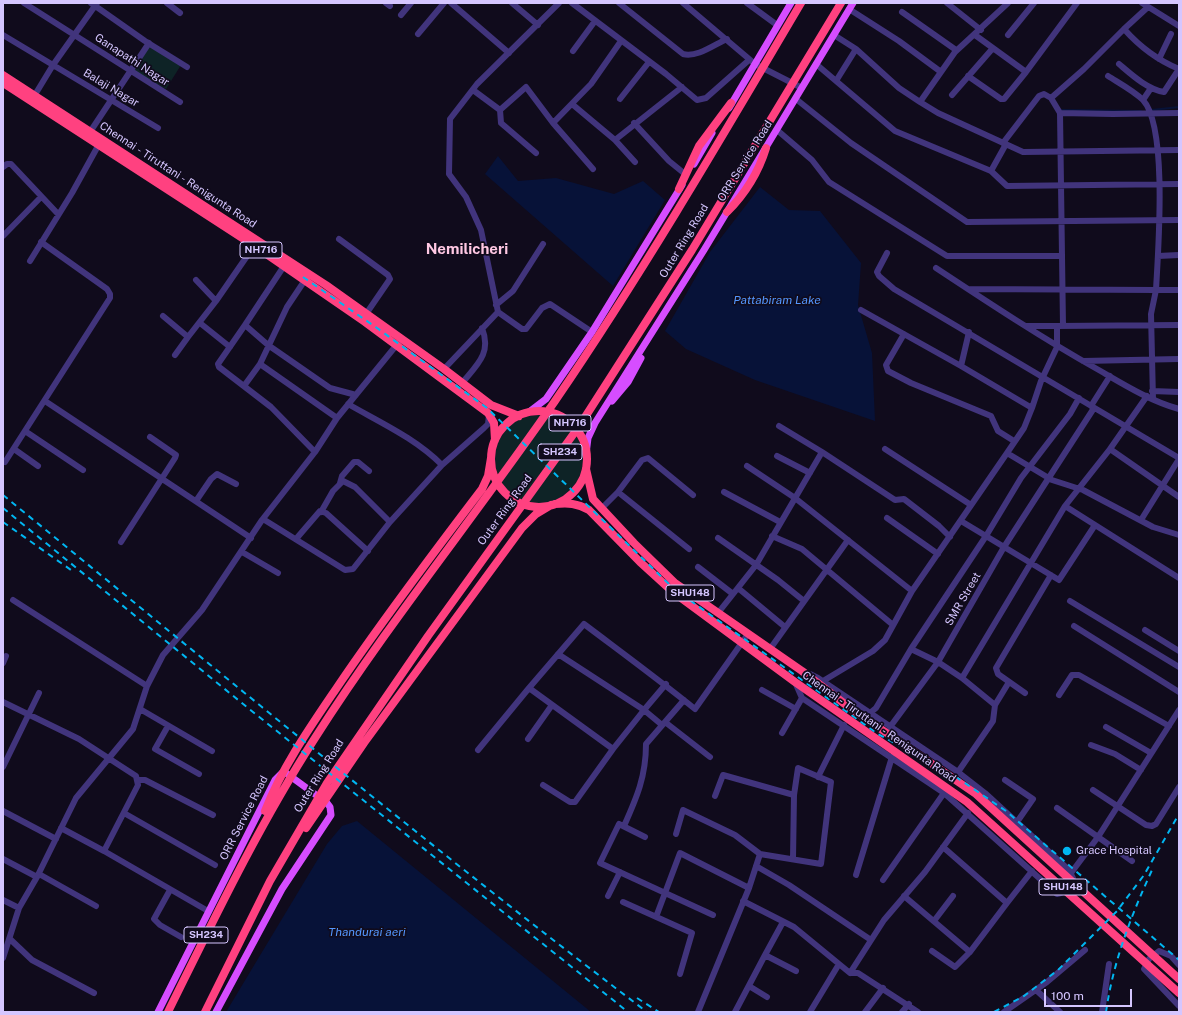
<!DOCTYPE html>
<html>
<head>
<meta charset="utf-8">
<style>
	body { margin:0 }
	#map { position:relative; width:1182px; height:1015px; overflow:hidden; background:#100b1c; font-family:"Public Sans",sans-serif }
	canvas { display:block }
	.frame { position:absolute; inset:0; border:4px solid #d5c6ff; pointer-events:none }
	.scale { position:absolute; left:1044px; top:989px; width:88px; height:18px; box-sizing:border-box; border:2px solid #d5c6ff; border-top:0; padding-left:5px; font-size:12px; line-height:14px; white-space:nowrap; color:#d5c6ff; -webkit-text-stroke:3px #100b1c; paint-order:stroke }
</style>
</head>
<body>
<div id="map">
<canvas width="1182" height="1015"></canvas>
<div class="frame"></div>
<div class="scale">100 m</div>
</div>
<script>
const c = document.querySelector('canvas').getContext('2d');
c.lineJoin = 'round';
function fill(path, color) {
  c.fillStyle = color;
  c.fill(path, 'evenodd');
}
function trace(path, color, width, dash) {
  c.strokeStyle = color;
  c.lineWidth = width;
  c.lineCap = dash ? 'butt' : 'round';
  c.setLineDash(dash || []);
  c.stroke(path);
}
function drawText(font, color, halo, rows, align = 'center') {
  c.font = font + ' "Public Sans",sans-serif';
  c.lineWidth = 3.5;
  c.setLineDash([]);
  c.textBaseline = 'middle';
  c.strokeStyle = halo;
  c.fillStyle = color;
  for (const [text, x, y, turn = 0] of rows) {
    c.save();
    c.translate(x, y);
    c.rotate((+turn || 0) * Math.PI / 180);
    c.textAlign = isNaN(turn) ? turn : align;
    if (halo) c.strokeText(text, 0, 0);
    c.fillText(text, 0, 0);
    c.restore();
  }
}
fill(new Path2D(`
	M149,45L181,65L166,89L133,71Z
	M495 459a44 44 0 1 1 88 0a44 44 0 1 1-88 0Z`), '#0e2326');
fill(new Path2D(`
	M498,156L518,181L556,178L614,194L643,181L665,200L613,286L485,174Z
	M760,187L789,210L820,211L861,263L858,305L872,353L875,421L755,380L686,349L665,331L710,252Z
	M357,821L591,1012H226L327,844L342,826Z`), '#071238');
trace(new Path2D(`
	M1062,110L1141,111
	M1152,110L1179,107`), '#071238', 2);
trace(new Path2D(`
	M24,3L180,102
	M91,3L145,41L187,67
	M167,3L180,13
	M386,3L390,6
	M451,3L509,53
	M512,3L538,25
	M572,3L666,74L697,100L706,98L749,60
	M619,3L683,54C697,58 715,44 727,39
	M683,3L755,64L802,88
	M747,3L777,25
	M947,3L981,30
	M1008,3L955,52L920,102L938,113L1023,152L1179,150
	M1142,3L1179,26
	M849,9L899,41L941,72
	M902,12L956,50
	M401,15L411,3
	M1124,29L1148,7
	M418,34L444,3
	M3,35L158,128
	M834,35L856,49L899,88L920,102
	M975,35L1026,72
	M1008,35L1034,3
	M573,51L595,21
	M1159,59L1171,34
	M816,64L895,131L991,171L1007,186L1179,184
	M968,76L1001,99H1004L1026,72L1077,3
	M836,81L856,49
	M473,90L500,110L526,87L553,123L591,84L621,41
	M952,95L993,48
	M33,98L53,65L97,3
	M620,99L649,62
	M796,99L851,143L967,222L1179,220
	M1143,100L1151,88
	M572,104L615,140L682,87
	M500,110L501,123L536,153
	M1060,113L1113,114L1179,113
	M553,123L593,169
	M634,123L669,161L685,174
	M777,130L812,160L829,182L947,256H1062L1060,113L1051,98L1084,69L1124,29C1140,47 1157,60 1179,69L1164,92C1147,89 1132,75 1119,64
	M90,132L149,43
	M615,140L635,162
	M1003,143L1039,96L1044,94L1051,98
	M3,167L7,164H11L58,214
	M991,171L1006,144
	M3,236L41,197
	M339,239L388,275L390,279L366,314
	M887,253L877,272L879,276L894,289L1179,458
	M1062,256L1063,326
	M1158,256L1179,255
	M30,261L72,193L98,146
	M936,268C989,303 1042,338 1097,369C1123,384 1150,401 1179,409
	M196,280L216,301
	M968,289L1156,290C1158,252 1168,127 1143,100C1134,91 1119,83 1108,76
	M496,305L513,291L543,244
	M861,310L961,366L969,332
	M498,312L522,329H526L542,308L550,304L592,332
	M163,316L188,337L216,301L254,246
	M200,323L230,347
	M245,325L284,266
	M1057,326L1179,325
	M904,334L886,365L888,371L911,383L991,416L998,431L1014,441
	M175,355L188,337
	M1083,361L1179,359
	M260,364L337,418
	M961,366L1032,408L1041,381L1057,347V326H1027
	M444,369L498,312L481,230L466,197L449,174L450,119L477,84L559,3
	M462,383C477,365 492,353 482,328
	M244,386L260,364L287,307L305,280
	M1152,391L1179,392
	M1153,399L1151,314L1156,290H1179
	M45,401L251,538
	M1091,406L1110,376
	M779,426L822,452
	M25,431L83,470
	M14,449L38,466
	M885,449L971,505
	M1110,449L1179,497
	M315,452L271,407L219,367L218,364L245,325L268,345L330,388L356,395
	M1007,453L1052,480L1083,490L1153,527L1179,535
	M777,456L810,473
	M5,462L110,298V294L107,289L41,242
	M442,465L484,428L488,424L489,415
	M747,466L795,498L912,591L1007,453L1024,428L1032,408
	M340,483L342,476L354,462H358L369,471
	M618,492L642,460L648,458L693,495
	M724,492L780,522
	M196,501L211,479L217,474L236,484
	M1065,506L1179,578
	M601,509L618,492L689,549
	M321,512L333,491L343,481L355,487L390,522L442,465C415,438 381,423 348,404
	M887,518L938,554
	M263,519L345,570L353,569L390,522
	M1141,520L1179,459
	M961,521L1059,580L1095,525
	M772,536L802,549L893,625
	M718,538L778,580L804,601
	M296,539L320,511L326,513L368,551
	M121,542L175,458L176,455L150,437
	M242,552L278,573
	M698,567L733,594
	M738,588L785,627
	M13,600L147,686
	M1070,601L1179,667
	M718,613L756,565L822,452L895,500L904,499L939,526L950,537
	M1074,626L1179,692
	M1145,630L1179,651
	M770,649L848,540
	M911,649L938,662L962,678L1065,506L1110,449L1147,396
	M558,654L644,710L613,749
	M3,663L6,656
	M962,678L995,705
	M823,681L873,651L885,640L912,591
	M795,682L802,698L944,793L1057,894C1067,892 1070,888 1073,878L1069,870L985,793L958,772L818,678L810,674
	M529,688L584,624C621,652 658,679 695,709L748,634
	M762,690L796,709
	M1025,693L998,674L996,668L1051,575
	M1059,695L1072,675H1079L1169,726
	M3,702L79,739L136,776L138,785L104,851L61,828
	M140,709L212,751
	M870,713L876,708L911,649L986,536L1021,478L1070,414L1079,398
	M665,722L710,757
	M662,725L644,710L666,684
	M168,726L155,749L199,774
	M890,727L938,662L1004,547L1094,408
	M1106,727L1151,753
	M782,733L802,698
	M528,739L552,705
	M1091,745L1115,754L1141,770
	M478,750L529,688L613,749L575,802H570L543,785
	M3,767L39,693
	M958,772L993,721L995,705L1009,682
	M818,777L844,725
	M138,780H145L213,815
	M1005,780L1033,799L1017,822
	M1093,790L1146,825L1152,826L1156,824L1179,787
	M715,796L723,775L794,795L798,768L831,782L821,864L760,854
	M1057,808L1132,861
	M3,811L56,839
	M124,813L215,865
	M624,826C637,797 646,776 646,744L684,700
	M676,834L683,810L735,835L760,854L749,888L698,1012
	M645,837L619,824L600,863L713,915
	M943,847L1007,903L1032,871
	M104,851L208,911
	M3,859L37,877
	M793,859L794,795
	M756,866L789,885L871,940
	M1071,873L1098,837L1179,710
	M39,874L96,906
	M856,875L892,757
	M883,880L944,793
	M170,890L154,919L160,925L181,937
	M608,896L620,872
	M904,896L970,952L1007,903
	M3,900L19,908
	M743,901L794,927L850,973H858L918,1012
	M623,902L692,933L680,974
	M656,917L680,853L749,888
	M934,921L953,896
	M10,939L32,960L94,993
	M932,951L955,967L970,952
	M765,955L783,922
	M3,958L19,908L37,877L76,798L133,729L147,686L163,655L202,610L262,520L315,452L337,418L399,342
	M1179,965L1171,956L1159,951L1149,959L1144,969L1179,1006
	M850,973L884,920L925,872L968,813
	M749,986L767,997
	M1036,990L1060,1012
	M735,1012L765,955L796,971
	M810,1012L839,964
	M865,1012L883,988
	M902,1012L909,1004
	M1004,1012L1047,982L1085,950
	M1102,1012L1109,964`), '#41347c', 6);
trace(new Path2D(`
	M729,108L791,3
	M694,164L712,133
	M612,401L628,382L641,358
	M529,412L546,399L592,332L682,185
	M586,454L588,438L595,423L704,250L853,3
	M158,1012L275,780L282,773H286L327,803L330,807L331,815L282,889L216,1012`), '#d64dff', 7);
trace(new Path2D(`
	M3,75L326,285L444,369L491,405L519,416
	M3,83L259,249L365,322L488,413L494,423L495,440
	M679,189L699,146L731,103
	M727,212C746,193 758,174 766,148
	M491 459a48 48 0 1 1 96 0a48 48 0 1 1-96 0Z
	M586,469L593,499L634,543L675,583L802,671L850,708L976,794L1179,979
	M555,504C568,503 577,503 589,510L640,562L673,592L795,682L967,802L1179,993
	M265,811C283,765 313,723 340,683C385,617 434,552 482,489L488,476L491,458
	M306,828L364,743L522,528L536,514L551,505
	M168,1012C214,919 259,825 315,738C389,622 477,514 555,401C643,272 722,137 801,3
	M205,1012L270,881L327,783L428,636L580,425L692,250L841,3`), '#ff4180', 8);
trace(new Path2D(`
	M303,277L377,328L487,408L674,589L878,734L953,775L1006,811L1179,960
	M3,495C216,669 428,846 647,1012
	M3,508L248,708L628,1012
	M3,522L71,570
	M637,998L659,1012
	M994,1012L1024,996L1058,970L1117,911L1144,875L1179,814
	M1106,1012C1113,962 1131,916 1152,870`), '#00b6f1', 2, [6, 5]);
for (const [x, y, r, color] of [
	[1067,851,5,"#00b6f1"]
]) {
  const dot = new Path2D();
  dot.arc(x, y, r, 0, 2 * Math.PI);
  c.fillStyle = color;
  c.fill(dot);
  trace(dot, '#100b1c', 1.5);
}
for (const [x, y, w] of [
	[261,250,42],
	[570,423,42],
	[560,452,44],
	[690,593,48],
	[1063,887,48],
	[206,935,44]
]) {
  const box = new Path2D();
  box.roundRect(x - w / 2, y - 8, w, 16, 3);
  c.fillStyle = '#100b1c';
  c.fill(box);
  trace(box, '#d5c6ff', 1);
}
drawText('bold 10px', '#d5c6ff', null, [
	["NH716",261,250],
	["NH716",570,423],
	["SH234",560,452],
	["SHU148",690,593],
	["SHU148",1063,887],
	["SH234",206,935]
]);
drawText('11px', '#d5c6ff', '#100b1c', [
	["Ganapathi Nagar",132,60,33],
	["Balaji Nagar",111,88,31],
	["ORR Service Road",745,161,-58],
	["Chennai - Tiruttani - Renigunta Road",178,175,33],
	["Outer Ring Road",684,241,-59],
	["Outer Ring Road",505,510,-54],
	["SMR Street",963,599,-60],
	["Chennai - Tiruttani - Renigunta Road",879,727,35],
	["Outer Ring Road",319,776,-58],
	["ORR Service Road",244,818,-63]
]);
drawText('11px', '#d5c6ff', '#100b1c', [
	["Grace Hospital",1076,851]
], 'left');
drawText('italic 12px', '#5497ff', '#100b1c', [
	["Pattabiram Lake",777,300],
	["Thandurai aeri",367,932]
]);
drawText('bold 15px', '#ffc8e3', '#100b1c', [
	["Nemilicheri",467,249]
]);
</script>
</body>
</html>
